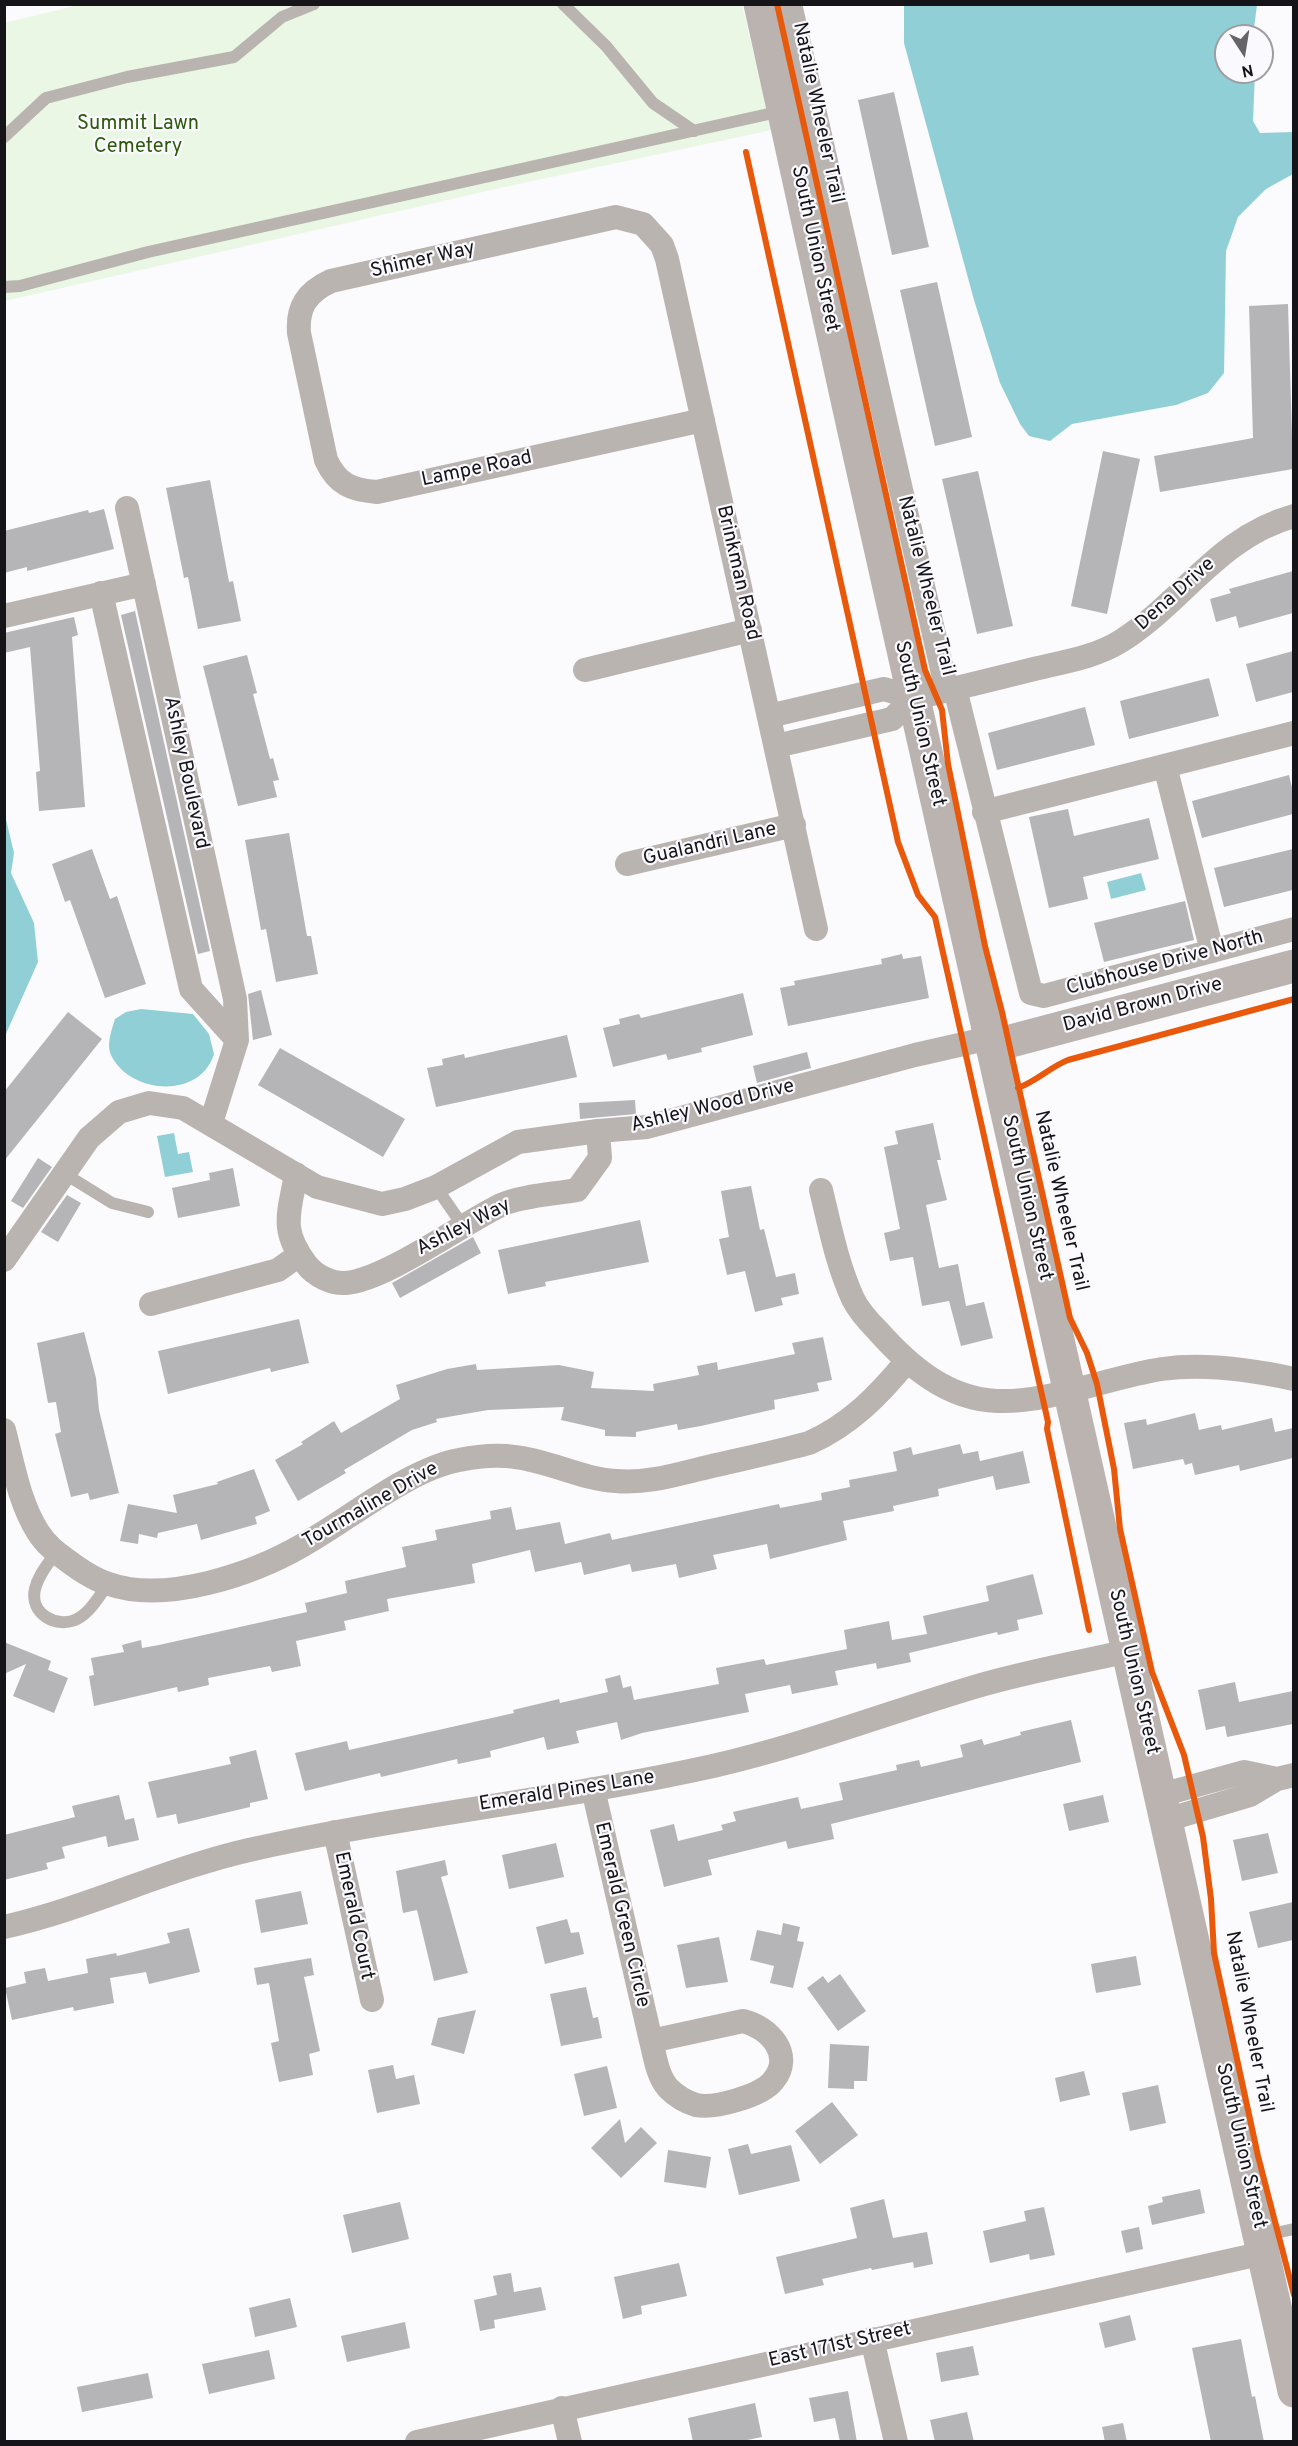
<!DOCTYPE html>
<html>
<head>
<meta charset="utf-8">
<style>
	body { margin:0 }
	#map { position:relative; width:1298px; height:2446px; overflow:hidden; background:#fbfafd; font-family:Overpass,sans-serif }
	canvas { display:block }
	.frame { position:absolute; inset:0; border:6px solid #151419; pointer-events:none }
	.north { position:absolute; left:1214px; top:24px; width:60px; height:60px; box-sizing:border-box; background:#faf9fe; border:2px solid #9e9da2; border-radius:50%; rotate:168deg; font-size:16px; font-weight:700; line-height:24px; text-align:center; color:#151419 }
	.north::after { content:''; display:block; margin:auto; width:21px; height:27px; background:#666469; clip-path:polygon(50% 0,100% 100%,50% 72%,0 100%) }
</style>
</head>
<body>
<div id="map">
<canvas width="1298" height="2446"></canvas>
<div class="frame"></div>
<div class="north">N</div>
</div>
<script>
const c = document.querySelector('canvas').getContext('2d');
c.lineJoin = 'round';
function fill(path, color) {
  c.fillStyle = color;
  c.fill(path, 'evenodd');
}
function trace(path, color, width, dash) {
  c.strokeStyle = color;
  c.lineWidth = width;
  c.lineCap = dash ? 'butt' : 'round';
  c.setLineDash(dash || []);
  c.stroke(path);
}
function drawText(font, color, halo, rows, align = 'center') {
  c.font = font + ' Overpass,sans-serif';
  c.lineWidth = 4.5;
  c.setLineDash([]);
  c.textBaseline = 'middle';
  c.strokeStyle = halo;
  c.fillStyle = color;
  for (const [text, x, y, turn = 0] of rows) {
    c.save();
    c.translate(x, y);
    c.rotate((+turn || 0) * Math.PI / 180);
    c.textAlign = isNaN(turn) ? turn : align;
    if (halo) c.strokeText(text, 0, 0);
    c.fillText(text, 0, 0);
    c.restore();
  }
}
fill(new Path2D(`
	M83,4L742,5L772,130L509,186L5,301L4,23Z`), '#eaf7e4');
fill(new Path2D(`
	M904,4L1257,5L1253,36H1226V72H1255L1253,121L1260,133L1293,132V174L1266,189L1238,217L1226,251L1224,373L1208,393L1176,405L1072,424L1050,441L1029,436L1020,424L1000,383L974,300L904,43Z
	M4,811L14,853L11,873L34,923L38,962L5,1036Z
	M1141,873L1146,890L1111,899L1107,882Z
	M141,1009L193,1014L209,1034L214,1054C200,1100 129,1094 111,1055C106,1044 112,1029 115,1019L126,1012Z
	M174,1133L178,1154L189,1152L193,1172L165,1177L157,1136Z`), '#91cfd6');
fill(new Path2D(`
	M894,92L929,247L892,255L858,100Z
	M937,282L972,437L935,446L900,290Z
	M1288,304L1293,469L1160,492L1154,456L1253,438L1249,306Z
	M1103,451L1140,459L1107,614L1071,606Z
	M978,471L1013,626L977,634L942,479Z
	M210,480L229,582L233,581L241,621L198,629L188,577L184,578L166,488Z
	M104,509L114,549L27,571V567L4,573V531L88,510L89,513Z
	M1293,571V613L1239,628L1236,616L1216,622L1210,599L1231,593L1229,589Z
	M135,611L210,951L198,954L121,615Z
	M74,617L78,635L72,637L85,807L39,811L36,772L40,771L30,647L4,653V633Z
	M1293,651V692L1256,702L1246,664Z
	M247,655L257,693L253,694L270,759L273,758L279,780L273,781L277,797L238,806L203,666Z
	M1209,678L1219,716L1129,739L1120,701Z
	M1085,707L1095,745L997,770L988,733Z
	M1289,775L1293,792V814L1202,838L1192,801Z
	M1068,809L1074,836L1149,818L1159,859L1083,877L1088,899L1049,908L1029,817Z
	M289,833L307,936H311L318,974L276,982L266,929L261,930L245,840Z
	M92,849L110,899L117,896L146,984L105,998L70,900L65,902L52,864Z
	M1293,849V890L1224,907L1214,868Z
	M1185,901L1194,940L1104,962L1094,923Z
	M902,954L903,959L921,956L929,998L788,1026L780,988L795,985L794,981L882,964L881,959Z
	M261,990L272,1035L253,1040L248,994Z
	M743,993L753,1035L701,1048L702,1052L668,1060L666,1054L613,1067L603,1028L620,1024L619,1019L639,1014L641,1018Z
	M68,1012L102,1039L4,1161V1092Z
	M567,1035L577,1077L436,1107L427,1068L443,1065L442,1059L464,1054L465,1058Z
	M280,1048L405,1119L383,1157L258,1085Z
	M807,1052L811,1068L757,1083L753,1066Z
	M635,1100L636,1114L580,1119L579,1103Z
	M933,1123L941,1160H937L947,1200L926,1205L939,1268L958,1264L966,1306L984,1302L993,1338L961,1346L949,1301L922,1306L913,1257L890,1261L884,1233L900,1229L884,1147L898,1144L895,1131Z
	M38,1158L52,1167L23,1208L11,1201Z
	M233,1168L240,1206L178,1218L172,1188L210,1180L209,1173Z
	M751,1186L760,1230L764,1229L776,1277L795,1273L799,1294L781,1298L783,1305L755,1312L745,1271L727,1275L719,1239L729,1237L721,1191Z
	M67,1195L81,1203L58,1242L41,1232Z
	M640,1220L649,1262L545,1282L546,1286L508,1294L498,1250Z
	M473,1237L481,1253L400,1298L392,1283Z
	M299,1319L309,1363L271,1372L270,1368L168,1394L158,1351Z
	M84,1332L96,1378L99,1410L119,1493L90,1500L88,1493L71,1497L55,1434L61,1432L56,1402L48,1403L37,1343Z
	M823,1337L832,1380L817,1383L819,1391L774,1400L775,1409L701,1426L678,1430L677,1424L636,1432V1437L605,1436V1430L561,1420L564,1407L488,1410L436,1419L437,1422L412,1430L344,1470L346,1473L298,1501L275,1460L303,1444L301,1442L334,1421L341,1433L400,1399L396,1385L447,1369L476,1364L477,1370L559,1365L594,1372L591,1388L654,1391L653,1384L699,1375L697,1366L717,1362L718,1370L795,1354L792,1343Z
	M1195,1413L1199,1430L1221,1425L1222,1430L1272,1418L1275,1432L1293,1428V1458L1240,1471L1239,1465L1195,1475L1192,1463L1185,1465L1183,1459L1133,1469L1124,1423L1146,1419L1147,1425Z
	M960,1444L963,1454L978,1451L980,1461L1023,1451L1030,1483L996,1490L993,1476L938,1489L939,1496L893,1506L894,1511L843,1521L847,1540L770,1559L767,1544L713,1555L717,1569L679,1578L676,1564L632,1572L630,1564L584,1575L581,1562L535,1572L530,1550L472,1564L475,1583L387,1599L389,1611L344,1621L346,1630L296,1641L301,1666L272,1672L270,1666L208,1678L209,1685L178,1692L177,1687L94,1706L89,1676L94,1675L91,1658L124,1652L122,1645L141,1640L142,1648L159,1645L307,1612L305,1603L347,1593L345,1581L406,1567L402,1547L437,1540L435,1530L491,1519L490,1511L511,1507L516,1530L560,1522L565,1544L610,1533L612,1540L779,1504L780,1508L822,1500L821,1493L850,1487L849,1480L897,1471L893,1452L911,1447L913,1455Z
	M254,1469L270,1511L255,1517L257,1524L201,1540L197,1524L158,1533L157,1538L139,1534L138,1544L120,1541L128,1504L177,1513L173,1495L218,1484L217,1482Z
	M1033,1574L1043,1614L1017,1620L1019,1630L998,1635L997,1632L909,1653L911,1662L877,1669L876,1663L835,1671L838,1685L792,1694L790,1685L745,1694L749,1712L642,1733L621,1740L617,1722L576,1731L579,1743L547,1750L544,1737L490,1751L491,1757L458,1764L457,1759L381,1777L380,1773L305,1791L295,1753L347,1741L349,1750L514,1713L513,1710L559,1699L560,1703L608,1692L605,1679L620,1675L623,1688L631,1686L634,1700L719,1684L716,1668L764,1659L766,1665L847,1649L844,1630L889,1621L892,1640L927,1634L923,1616L989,1601L986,1586Z
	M4,1642L51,1661L48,1670L68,1678L54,1713L13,1696L26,1664L4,1674Z
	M1235,1682L1239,1702L1293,1691V1724L1227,1737L1225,1726L1206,1730L1198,1690Z
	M1071,1720L1081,1762L831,1824L834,1839L788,1849L786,1841L708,1860L712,1875L664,1887L650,1830L674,1824L678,1841L723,1830L721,1825L736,1821L733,1812L798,1797L801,1809L843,1800L839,1783L897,1770L896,1765L919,1760L921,1767L963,1757L960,1745L982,1739L984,1745L1021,1735L1020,1732Z
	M256,1750L268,1799L250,1803V1807L178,1824L176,1814L157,1818L148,1782L231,1764L229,1757Z
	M119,1795L125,1820L134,1818L139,1840L108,1847L106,1836L62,1847L65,1858L46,1863L48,1869L4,1880V1835L75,1817L72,1806Z
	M1103,1795L1109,1822L1069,1831L1063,1804Z
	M1268,1833L1278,1873L1242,1881L1233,1840Z
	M556,1843L564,1877L509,1889L502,1855Z
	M445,1860L448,1875L441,1877L468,1973L434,1981L417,1910L403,1913L396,1871Z
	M301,1891L308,1924L261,1933L255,1900Z
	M1293,1902V1940L1258,1948L1249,1912Z
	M567,1919L571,1933L579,1932L584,1954L545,1964L536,1927Z
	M783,1923L800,1927L797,1941L804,1942L793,1988L770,1983L774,1966L750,1960L757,1930L781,1935Z
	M189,1928L200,1972L149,1984L146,1972L110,1978L114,2003L74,2011L73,2007L12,2020L5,1988L26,1983L24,1972L45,1968L48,1981L88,1973L86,1959L116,1953L117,1956L170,1943L167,1933Z
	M719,1937L728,1982L686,1988L677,1945Z
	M1136,1956L1141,1985L1096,1993L1091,1964Z
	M311,1958L314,1975L304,1977L320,2051L309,2054L313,2075L279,2082L271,2043L279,2041L269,1983L257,1985L254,1968Z
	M840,1974L866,2011L838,2031L807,1988L823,1976L828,1983Z
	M586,1987L593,2018L598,2017L602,2038L561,2046L550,1994Z
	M476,2010L464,2054L431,2045L438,2018Z
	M830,2044L869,2046L867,2081H854V2089L828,2088Z
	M393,2065L396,2079L414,2075L420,2104L377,2113L368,2070Z
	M607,2066L617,2108L584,2116L574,2074Z
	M1084,2071L1090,2095L1060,2102L1055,2078Z
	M1158,2085L1166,2123L1130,2131L1122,2093Z
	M832,2102L858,2135L820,2164L795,2131Z
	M620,2119L625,2143L641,2127L657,2143L621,2178L591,2148Z
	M748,2144L751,2154L791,2145L800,2181L739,2195L728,2149Z
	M668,2150L711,2157L706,2188L664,2182Z
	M1200,2189L1205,2213L1152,2225L1148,2206L1163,2202L1162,2197Z
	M884,2199L893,2238L927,2232L933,2264L914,2268L913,2262L872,2270L871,2268L822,2279L824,2285L785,2294L776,2257L857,2238L850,2208Z
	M400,2202L409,2239L352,2253L343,2215Z
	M1044,2207L1055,2255L1030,2260L1029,2254L990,2263L983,2231L1026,2221L1024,2211Z
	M1139,2227L1143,2249L1126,2253L1121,2231Z
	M679,2263L687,2296L641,2306L642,2314L623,2319L614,2277Z
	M511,2273L514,2292L541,2287L546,2310L494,2320L495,2328L480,2331L474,2300L497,2295L493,2276Z
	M290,2298L297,2327L255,2337L249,2308Z
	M1130,2315L1136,2340L1105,2348L1099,2323Z
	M405,2322L410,2348L347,2362L341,2336Z
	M1241,2339L1252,2397L1255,2396L1264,2442H1211L1192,2348Z
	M973,2346L979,2375L941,2382L936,2353Z
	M269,2350L275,2379L209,2394L202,2364Z
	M148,2373L153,2398L82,2412L77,2387Z
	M848,2391L857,2442H840L835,2418L814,2422L809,2398Z
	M755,2403L762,2437L737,2442H693L688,2418Z
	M967,2412L974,2442H935L930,2420Z
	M1123,2423L1127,2442H1105L1102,2427Z`), '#b5b4b7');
trace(new Path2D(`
	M563,4L606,46L653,103L694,131
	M4,137L46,98L127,77L234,57L282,17L314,4
	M4,287L20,286L148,252L782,111
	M65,1174L112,1203L148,1212
	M436,1187L463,1226
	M56,1552C48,1564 38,1575 35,1589C29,1614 57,1629 77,1619C90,1613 100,1595 108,1584
	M1262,2236L1294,2229`), '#bab4b0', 12);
trace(new Path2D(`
	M790,4L947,691
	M703,420L377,492C351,490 337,484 326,460L299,333C297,307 307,292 331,281L616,217L643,224L662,245L667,259L816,929
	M127,508L235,999L237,1040L211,1123
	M101,593L191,989L237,1040
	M4,616L144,584
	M585,670L750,630
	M955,689L1031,993L1044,996L1294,929
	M914,698C954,689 994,679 1034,669C1063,662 1096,657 1121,641C1184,601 1218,537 1294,516
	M769,716L884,689L914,698
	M776,746L892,719L914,698
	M1165,766L1212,951
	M984,812L1294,733
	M627,864L794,825
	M296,1174C289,1214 280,1230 306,1264C315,1276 332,1284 346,1283C385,1280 462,1224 501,1205C520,1196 555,1194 577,1190L600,1158L598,1131
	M821,1190C830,1227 837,1264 853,1299C859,1311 869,1322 878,1331C909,1366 947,1399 997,1401C1050,1403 1109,1377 1162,1369C1204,1363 1253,1370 1294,1379
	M4,1260L89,1138L119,1112L149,1103L183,1108L317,1187L382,1204L405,1199L436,1187L518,1142L598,1131L647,1127L915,1055L990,1038
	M151,1304L278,1270L299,1255
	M4,1430C13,1464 19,1502 38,1532C46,1545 57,1553 68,1561C80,1570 95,1580 109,1584C166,1604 253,1574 303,1545C348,1520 409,1469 459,1460C478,1456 496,1454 515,1457C550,1461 581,1479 616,1481C647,1484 678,1474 708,1467C742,1459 776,1452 809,1443C850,1425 879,1395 907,1361
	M593,1789L651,2041
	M1161,1795L1244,1772L1277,1779
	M1166,1820L1250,1795L1277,1779L1294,1775
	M335,1832L372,2000
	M4,1927C88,1908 166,1869 249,1850C403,1815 560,1800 713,1766C805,1745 892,1711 981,1685C1030,1671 1080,1662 1129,1651
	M743,2021C769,2027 795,2055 773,2081C761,2096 714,2109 696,2105C686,2102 675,2095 668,2088C657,2075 655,2056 651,2041Z
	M872,2339L896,2442
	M562,2408L570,2442
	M417,2442L1264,2253`), '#bab4b0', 24);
trace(new Path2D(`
	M760,4L853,427L1294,2391
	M992,1046L1294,966`), '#bab3b0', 33);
trace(new Path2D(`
	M777,4L925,670L942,710L948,764L985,946L1002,1012L1070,1318L1087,1353L1097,1384L1114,1469L1120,1529L1152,1672L1184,1755L1203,1837L1211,1899L1214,1953L1258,2156L1294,2295
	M746,152L898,842L918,895L935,917L1048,1422L1047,1429L1089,1630
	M1018,1088C1037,1081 1050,1067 1068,1060L1294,999`), '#e8590c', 6);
drawText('20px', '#151419', '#faf9fe', [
	["Natalie Wheeler Trail",817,113,78],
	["South Union Street",814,249,78],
	["Shimer Way",423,261,-13],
	["Lampe Road",477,470,-12],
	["Brinkman Road",737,573,77],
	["Natalie Wheeler Trail",925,586,76],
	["Dena Drive",1176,595,-42],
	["South Union Street",919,724,77],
	["Ashley Boulevard",185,773,78],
	["Gualandri Lane",710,845,-13],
	["Clubhouse Drive North",1165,964,-15],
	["David Brown Drive",1143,1006,-15],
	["Ashley Wood Drive",713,1107,-14],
	["South Union Street",1026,1198,77],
	["Natalie Wheeler Trail",1060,1201,77],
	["Ashley Way",464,1228,-27],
	["Tourmaline Drive",371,1506,-30],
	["South Union Street",1133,1672,77],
	["Emerald Pines Lane",567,1792,-9],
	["Emerald Green Circle",621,1915,77],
	["Emerald Court",353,1916,78],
	["Natalie Wheeler Trail",1248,2022,79],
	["South Union Street",1240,2146,77],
	["East 171st Street",840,2346,-13]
]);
drawText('20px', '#2c590b', '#faf9fe', [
	["Summit Lawn",138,125],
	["Cemetery",138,148]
]);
</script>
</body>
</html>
